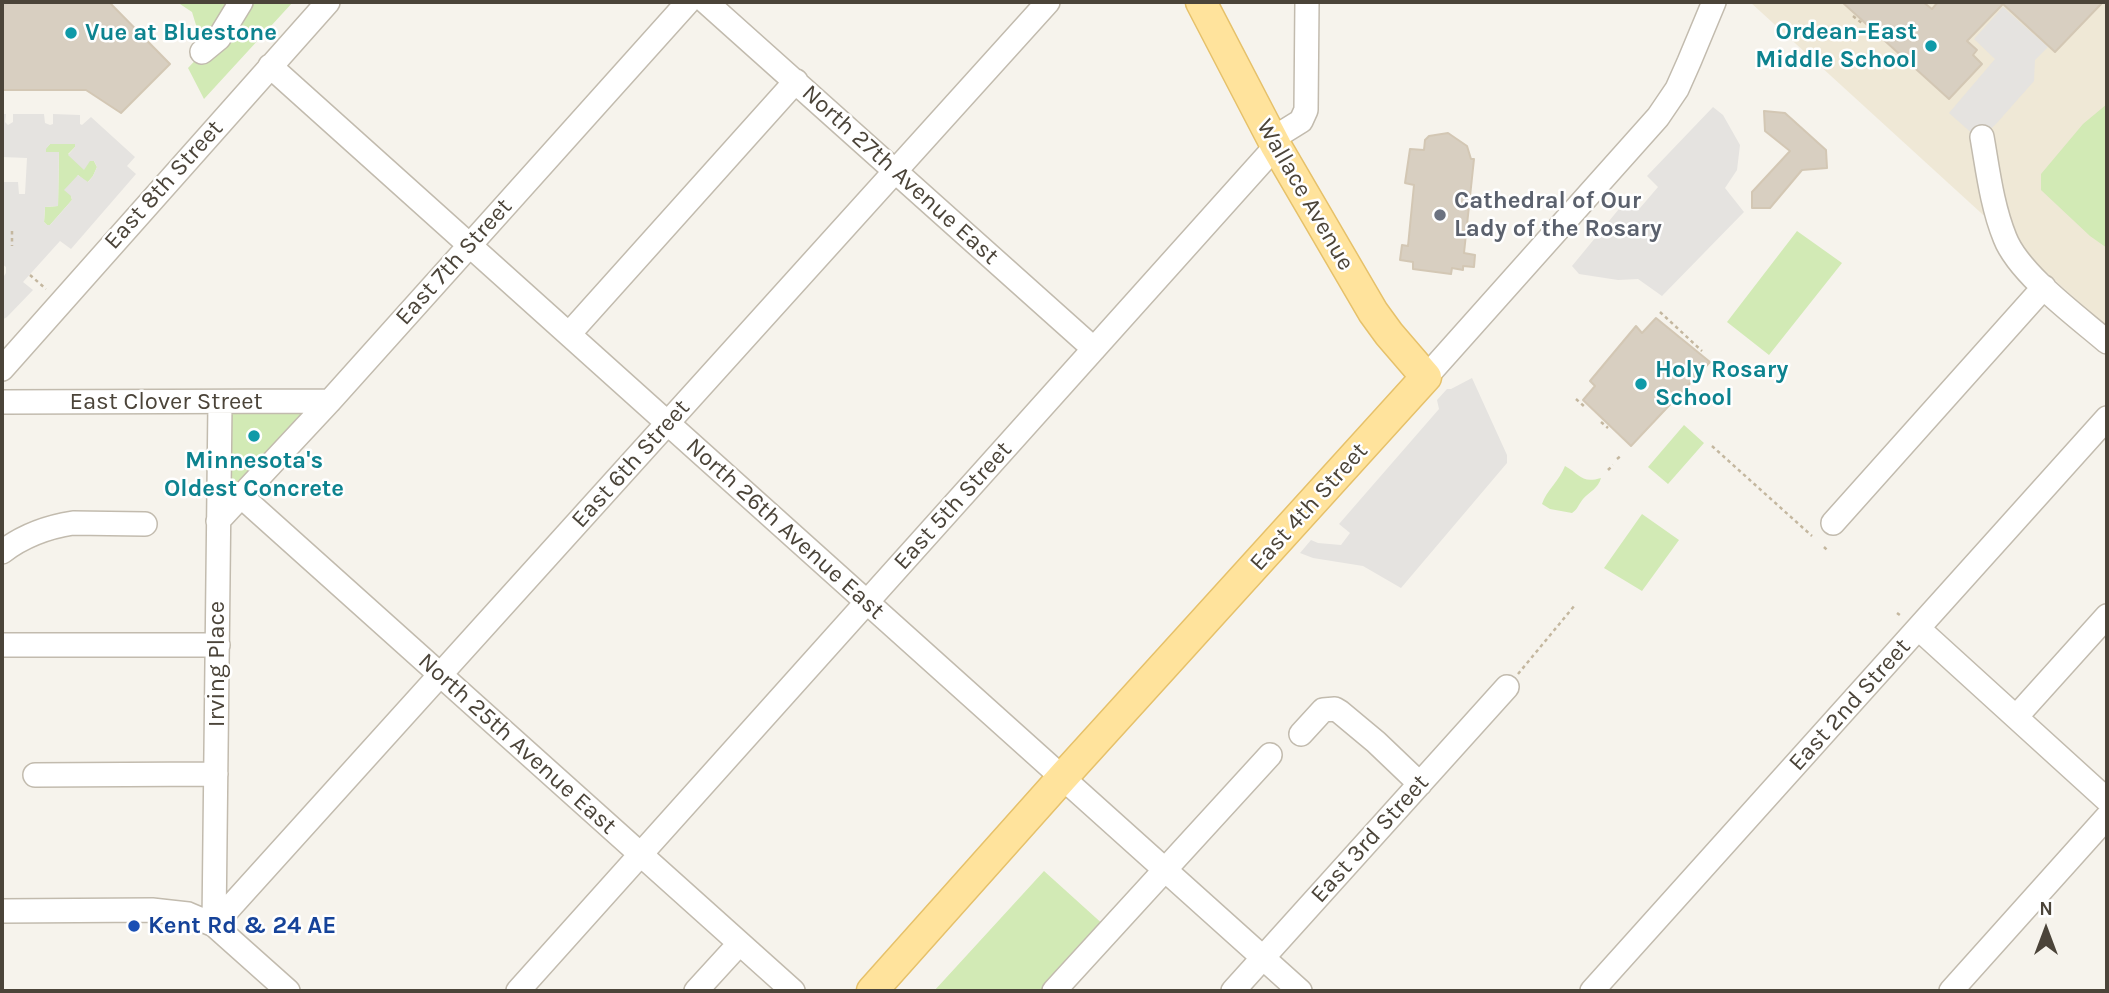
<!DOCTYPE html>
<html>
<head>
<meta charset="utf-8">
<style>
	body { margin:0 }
	#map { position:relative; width:2109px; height:993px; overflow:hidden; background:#f6f3ec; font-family:Karla,sans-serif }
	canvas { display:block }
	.frame { position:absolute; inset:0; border:4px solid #4b4439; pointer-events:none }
	.north { position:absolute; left:2011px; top:895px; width:70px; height:70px; -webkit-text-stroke:5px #fff; paint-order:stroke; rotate:0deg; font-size:19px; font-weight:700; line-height:28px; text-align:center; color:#4b4439 }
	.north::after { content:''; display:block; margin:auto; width:24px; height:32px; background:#4b4439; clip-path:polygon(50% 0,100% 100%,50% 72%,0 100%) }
</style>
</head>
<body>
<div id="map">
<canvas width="2109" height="993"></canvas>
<div class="frame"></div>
<div class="north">N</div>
</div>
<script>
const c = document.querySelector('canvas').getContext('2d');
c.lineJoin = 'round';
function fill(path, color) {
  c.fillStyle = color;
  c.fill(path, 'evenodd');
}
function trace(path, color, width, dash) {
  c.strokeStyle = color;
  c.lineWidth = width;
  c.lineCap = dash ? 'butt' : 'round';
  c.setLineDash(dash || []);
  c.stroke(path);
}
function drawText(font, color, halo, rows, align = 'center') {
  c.font = font + ' Karla,sans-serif';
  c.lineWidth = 5;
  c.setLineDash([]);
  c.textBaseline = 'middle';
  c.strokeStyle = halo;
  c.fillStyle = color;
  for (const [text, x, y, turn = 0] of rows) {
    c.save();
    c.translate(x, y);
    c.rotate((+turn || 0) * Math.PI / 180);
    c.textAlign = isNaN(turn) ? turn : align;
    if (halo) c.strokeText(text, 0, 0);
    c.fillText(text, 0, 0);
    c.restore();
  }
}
fill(new Path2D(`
	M1750,2H2107V328Z`), '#efe8d6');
fill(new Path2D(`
	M177,2H293L204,99L188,68L204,51L192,12Z
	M2107,104V248L2090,236L2041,190V174L2083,124Z
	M50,144H75V147L68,154L94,161L97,167L93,176L87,183L78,175L71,196L72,200L50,225H47L44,222L45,207L58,206L59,153H46L45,149Z
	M1797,231L1842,263L1769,355L1727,322Z
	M330,401L218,521L220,403Z
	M1684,425L1704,443L1668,484L1648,467Z
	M1565,466C1580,474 1581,484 1601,478C1598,489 1590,491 1583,499C1578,505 1578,509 1572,513L1550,509L1542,504C1546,491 1560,480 1565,466Z
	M1642,514L1679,540L1642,591L1604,568Z
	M1044,871L1106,927L1048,991H934Z`), '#d2eab5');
fill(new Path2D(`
	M2003,7L2048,47L2035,60L2034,81L1996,124L1977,142L1975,136L1949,113L1995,59L1974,39Z
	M1713,107L1723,115L1740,145L1737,170L1725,188L1744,212L1662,296L1638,279L1618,280L1579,274L1572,266L1628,198L1640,208L1658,187L1647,176Z
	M2,114H6L5,122L8,125L13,122V114H44L45,123L50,125L53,124V114L80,115V124L82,125L91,117L135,157L127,166L136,174L71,249L60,241L23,282L33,290L7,317L2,320V279L6,273V267L2,264V182H18L19,194H25L27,158L2,157ZM50,144H75V147L68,155L84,170L90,161H94L97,167L93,176L88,182L78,175L64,190L71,196L72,200L50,225H47L44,222L45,207L58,206L59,152H46V149Z
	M1472,378L1507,455V463L1401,588L1363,566L1313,558L1300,553L1311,540L1318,543L1341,545L1350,533L1339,524L1439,409L1437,400L1447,389H1451Z`), '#e5e3e0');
const building = new Path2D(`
	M2,2H109L170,64L121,113L86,90H2Z
	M1842,2H1923L1932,9L1938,2H2103L2055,52L2003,4L1967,41L1977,50L1973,55L1982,64L1949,99Z
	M1764,111L1785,113L1826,150L1827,168L1802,170L1770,208H1752V192L1790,151L1765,131Z
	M1448,133L1467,146L1471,159H1474L1464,253L1475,255L1474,267L1463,266V270L1452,268L1451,274L1413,269V262L1400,260L1402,245L1408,246L1414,185L1405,183L1410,149L1424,150L1425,140L1429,136Z
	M1656,318L1710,362L1631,446L1583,400L1595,386L1590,381L1636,326L1642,333Z`);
fill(building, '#d8cfc1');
trace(building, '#d3c7b4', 2);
const minor = new Path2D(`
	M706,2L1094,349
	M202,52L219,38L241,2
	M270,66L1300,991
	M1982,137C1988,171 1992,206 2005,238C2019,274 2078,317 2107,342
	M1272,139L1301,121L1306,110L1307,2
	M569,334L796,81
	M2,369L328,2
	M1426,377L1658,117L1677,89L1689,62L1714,2
	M2,402L330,401
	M241,496L793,991
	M218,521L330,401L688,2
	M1833,523L2044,287
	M2,552C23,536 47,527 73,523L145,524
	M1919,629L2107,800
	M2,645H218
	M2016,717L2107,616
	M1301,734L1323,710L1335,709L1340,712L1376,742L1420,784
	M35,775L216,774
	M2,911L152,910L188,914L214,925L288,991
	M214,925L1048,2
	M214,925L220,403
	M518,991L1276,146
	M696,991L739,944
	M1054,991L1270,755
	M1233,991L1507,687
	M1592,991L2107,418
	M1951,991L2107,817`);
const major = new Path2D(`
	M872,991L1062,778L1426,377L1389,334L1373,312L1276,146L1201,2`);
trace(minor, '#c2bbae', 26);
trace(major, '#e6c16a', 33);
trace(new Path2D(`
	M1853,16L1863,24
	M12,231V246
	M30,275L46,289
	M1660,312L1702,351
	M1576,399L1586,408
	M1601,422L1608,428
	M1712,446L1812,536
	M1617,459L1622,455
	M1608,470L1613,465
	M1824,547L1827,550
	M1897,613L1901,616
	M1518,674L1575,605`), '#c4b79f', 2.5, [3.5, 3.5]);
trace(minor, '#fff', 23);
trace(major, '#ffe39c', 30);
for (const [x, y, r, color] of [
	[71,33,7,"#0f9aa8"],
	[1931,46,7,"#0f9aa8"],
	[1440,215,7,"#6b7280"],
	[1641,384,7,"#0f9aa8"],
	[254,436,7,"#0f9aa8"],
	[134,926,7,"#1a4fb4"]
]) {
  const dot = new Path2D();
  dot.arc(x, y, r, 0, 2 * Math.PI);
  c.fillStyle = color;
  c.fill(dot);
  trace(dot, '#fff', 2.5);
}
drawText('bold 24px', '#0d838f', '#fff', [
	["Ordean-East",1917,32,"right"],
	["Middle School",1917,60,"right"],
	["Vue at Bluestone",85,33],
	["Holy Rosary",1655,370],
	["School",1655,398],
	["Minnesota's",254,461,"center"],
	["Oldest Concrete",254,489,"center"]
], 'left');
drawText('24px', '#4b4439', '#fff', [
	["North 27th Avenue East",900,175,42],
	["East 8th Street",164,185,-48],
	["Wallace Avenue",1305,195,60],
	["East 7th Street",454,262,-48],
	["East Clover Street",166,402],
	["East 6th Street",631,464,-48],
	["East 5th Street",953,506,-48],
	["East 4th Street",1309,507,-48],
	["North 26th Avenue East",785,529,42],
	["Irving Place",217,664,-90],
	["East 2nd Street",1850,705,-48],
	["North 25th Avenue East",517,744,42],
	["East 3rd Street",1370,839,-48]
]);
drawText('bold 24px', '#5b616d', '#fff', [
	["Cathedral of Our",1454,201],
	["Lady of the Rosary",1454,229]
], 'left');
drawText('bold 24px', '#164399', '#fff', [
	["Kent Rd & 24 AE",148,926]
], 'left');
</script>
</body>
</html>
